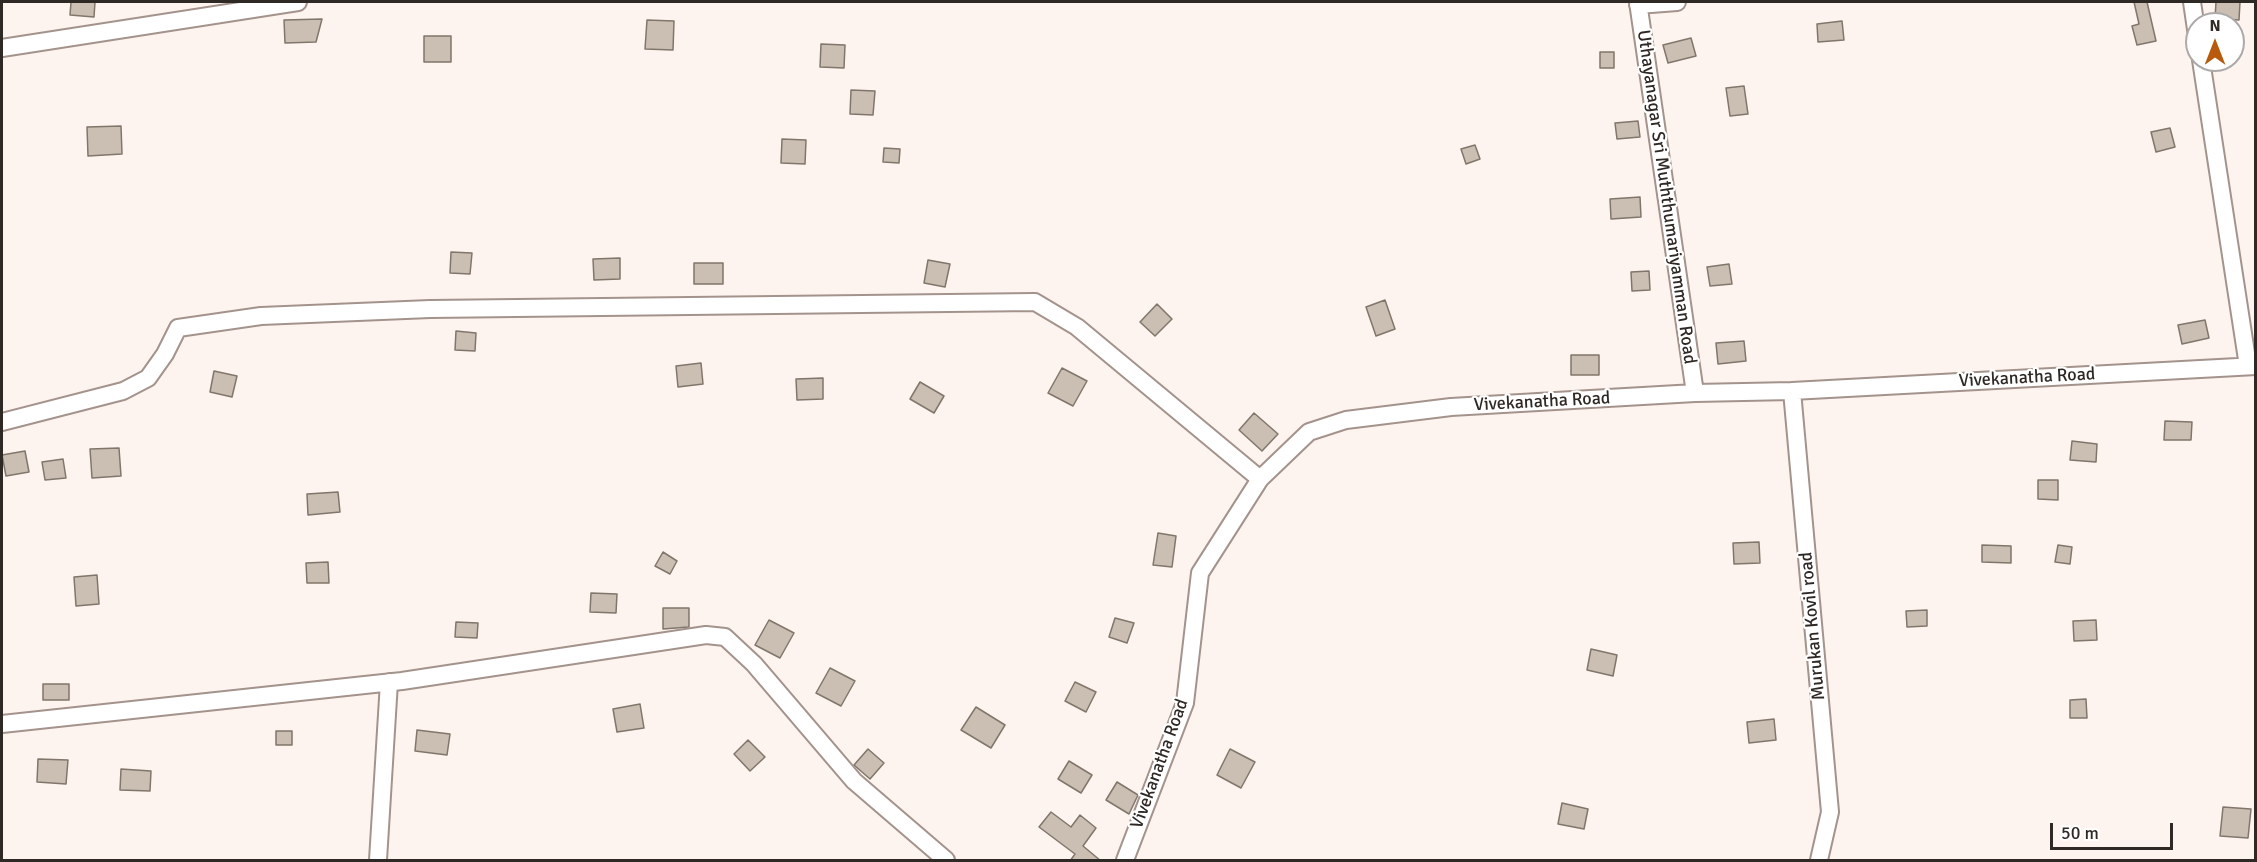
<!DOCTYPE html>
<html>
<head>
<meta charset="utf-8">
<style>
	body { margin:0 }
	#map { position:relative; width:2257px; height:862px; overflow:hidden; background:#fef4ef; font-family:Signika,sans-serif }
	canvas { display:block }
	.frame { position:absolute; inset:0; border:3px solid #2f2926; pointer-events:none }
	.north { position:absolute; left:2185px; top:12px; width:60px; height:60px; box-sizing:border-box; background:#fff; border:2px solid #aca9a8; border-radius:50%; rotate:0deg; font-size:16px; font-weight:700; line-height:24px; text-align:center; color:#2f2926 }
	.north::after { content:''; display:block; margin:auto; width:21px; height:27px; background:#b85a0d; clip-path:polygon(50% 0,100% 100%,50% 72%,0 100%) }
	.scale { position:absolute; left:2050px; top:823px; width:123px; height:27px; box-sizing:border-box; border:3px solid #2f2926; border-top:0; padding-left:8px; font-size:18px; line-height:21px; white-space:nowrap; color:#2f2926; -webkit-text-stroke:4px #fff; paint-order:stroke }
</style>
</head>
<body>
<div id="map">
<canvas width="2257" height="862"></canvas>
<div class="frame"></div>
<div class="north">N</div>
<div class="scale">50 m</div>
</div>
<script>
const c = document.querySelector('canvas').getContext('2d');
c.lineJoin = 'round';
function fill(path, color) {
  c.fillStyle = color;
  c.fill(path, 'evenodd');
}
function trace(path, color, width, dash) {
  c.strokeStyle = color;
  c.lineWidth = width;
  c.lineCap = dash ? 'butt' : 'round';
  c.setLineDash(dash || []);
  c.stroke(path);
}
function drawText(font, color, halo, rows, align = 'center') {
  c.font = font + ' Signika,sans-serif';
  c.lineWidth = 4.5;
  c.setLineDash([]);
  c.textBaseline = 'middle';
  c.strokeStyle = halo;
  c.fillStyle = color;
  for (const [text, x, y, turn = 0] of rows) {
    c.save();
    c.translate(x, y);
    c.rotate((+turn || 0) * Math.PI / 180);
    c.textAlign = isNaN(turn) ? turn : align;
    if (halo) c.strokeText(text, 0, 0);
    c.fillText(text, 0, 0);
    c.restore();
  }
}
const building = new Path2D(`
	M71,2H95L94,17L70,15Z
	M2134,2H2147L2156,41L2137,45L2132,26L2139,24Z
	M2216,2H2240L2239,20L2215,19Z
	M322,19L316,42L285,43L284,20Z
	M647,20L674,21L673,50L645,49Z
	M1842,21L1844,40L1818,42L1817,24Z
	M424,36H451V62H424Z
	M1691,38L1696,56L1668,63L1663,45Z
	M821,44L845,45L844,68L820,67Z
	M1600,52H1614V68H1600Z
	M1744,86L1748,114L1730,116L1726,88Z
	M851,90L875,91L873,115L850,114Z
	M1638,121L1640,137L1617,139L1615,123Z
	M121,126L122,154L88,156L87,127Z
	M2170,128L2175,147L2156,152L2151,132Z
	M782,139L806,140L805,164L781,163Z
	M1475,145L1480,159L1466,164L1461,149Z
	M884,148L900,149L899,163L883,162Z
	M1640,197L1641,217L1611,219L1610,199Z
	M451,252L472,253L470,274L450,273Z
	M620,258V279L594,280L593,259Z
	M928,260L950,264L945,287L924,283Z
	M694,263H723V284H694Z
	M1729,264L1732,284L1710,286L1707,267Z
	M1649,271L1650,290L1632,291L1631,272Z
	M1385,300L1395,329L1376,336L1366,307Z
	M1157,304L1172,319L1155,336L1140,322Z
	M2205,320L2209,338L2182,344L2178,325Z
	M456,331L476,333L475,351L455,350Z
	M1744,341L1746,361L1718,364L1716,343Z
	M1571,355H1599V375H1571Z
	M701,363L703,384L678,387L676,366Z
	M1062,368L1087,381L1073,406L1048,393Z
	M214,371L237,376L232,397L210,392Z
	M823,378V399L797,400L796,379Z
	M920,382L944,396L934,413L910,399Z
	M1254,413L1278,434L1262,451L1239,430Z
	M2165,421L2192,422L2191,440H2164Z
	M2072,441L2097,444L2096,462L2070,460Z
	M119,448L121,476L92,478L90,449Z
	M25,451L29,472L6,476L2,455Z
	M63,459L66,478L45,480L42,462Z
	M2038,480H2058V500L2038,499Z
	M338,492L340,512L308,515L307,494Z
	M1158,533L1176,536L1172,567L1153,565Z
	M1759,542L1760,563L1734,564L1733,543Z
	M1982,545L2011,546V563L1982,562Z
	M2058,545L2072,547L2070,564L2055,562Z
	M663,552L677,561L670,574L655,566Z
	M328,562L329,583H307L306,563Z
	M97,575L99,604L76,606L74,577Z
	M591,593L617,594L616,613L590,612Z
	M663,608H689V627L663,629Z
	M1927,610V626L1907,627L1906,611Z
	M1115,618L1134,623L1127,643L1109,637Z
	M769,620L794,633L780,658L755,645Z
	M2096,620L2097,640L2074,641L2073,621Z
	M456,622L478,623L477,638L455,637Z
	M1591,649L1617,655L1613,676L1587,670Z
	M830,668L855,681L841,706L816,693Z
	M1075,682L1096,692L1086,712L1065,701Z
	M43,684H69V700H43Z
	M2086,699L2087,718H2070V700Z
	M640,704L644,728L617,732L613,709Z
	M976,707L1005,725L991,748L961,730Z
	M1774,719L1776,740L1749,743L1747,722Z
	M417,730L450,734L447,755L415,751Z
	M276,731H292V745H276Z
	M748,740L765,757L750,771L734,754Z
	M868,749L884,763L870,779L854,765Z
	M1230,749L1255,762L1241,788L1217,775Z
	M38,759L68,760L66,784L37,782Z
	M1069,761L1092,775L1081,793L1058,779Z
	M121,769L151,771L150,791L120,790Z
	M1117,782L1138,795L1129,814L1106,800Z
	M1562,803L1588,809L1584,829L1558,824Z
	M2223,807L2251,809L2248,838L2220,836Z
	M1051,812L1071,827L1080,815L1096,828L1083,846L1101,861H1070L1075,854L1039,827Z`);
fill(building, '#cbbfb3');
trace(building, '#81766b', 1.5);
const street = new Path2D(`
	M1638,2L1695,393
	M2192,2L2197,36
	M1638,5L1677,2
	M2,48L298,2
	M2201,60L2248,366
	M1792,391L1830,812L1819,860
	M2,422L123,391L148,378L165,354L178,328L261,316L430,309L1035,302L1077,327L1260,479
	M2,724L402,681L706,635L725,637L754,664L854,781L946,860
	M378,860L389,682
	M1125,860L1185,703L1200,573L1260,479L1309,432L1346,420L1451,407L1695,393L1792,391L2256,366`);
trace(street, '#a3938c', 20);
trace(street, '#fff', 16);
drawText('18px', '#2f2926', '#fff', [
	["Uthayanagar Sri Muththumariyamman Road",1666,197,82],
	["Vivekanatha Road",2027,378,-3],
	["Vivekanatha Road",1542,402,-3],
	["Murukan Kovil road",1813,626,-95],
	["Vivekanatha Road",1160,764,-70]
]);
</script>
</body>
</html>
